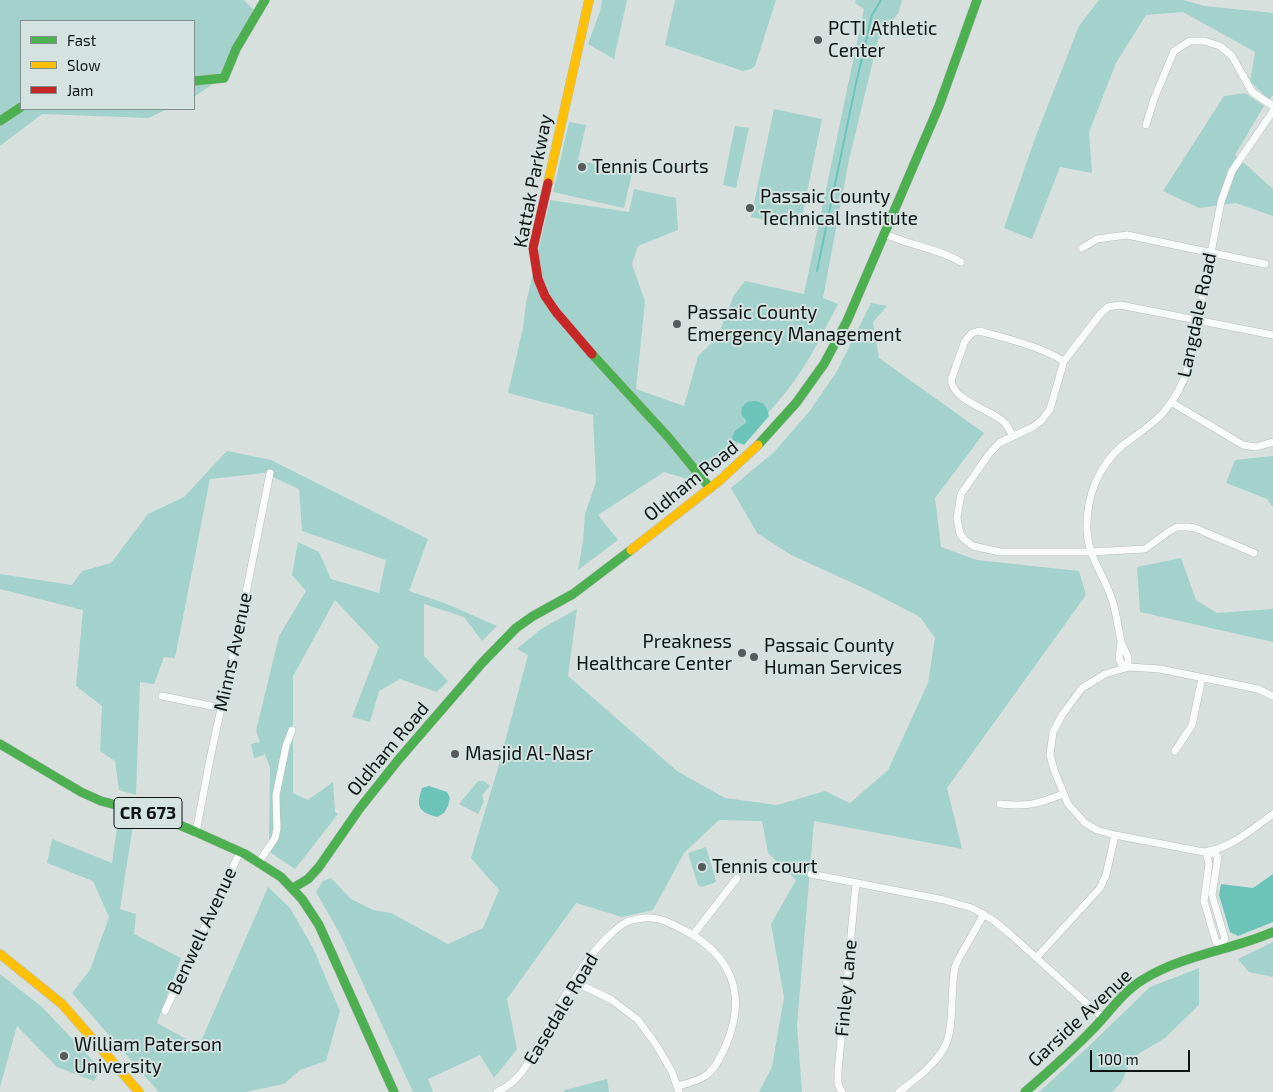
<!DOCTYPE html>
<html>
<head>
<meta charset="utf-8">
<style>
	body { margin:0 }
	#map { position:relative; width:1273px; height:1092px; overflow:hidden; background:#d8e0de; font-family:"Exo 2",sans-serif }
	canvas { display:block }
	.legend { position:absolute; left:20px; top:20px; width:175px; height:90px; box-sizing:border-box; background:#d4e3e0; border:1px solid #85908e; margin:0; padding:6px 9px; list-style:none; font-size:15px; color:#0f1413 }
	.legend li { display:flex; align-items:center; gap:10px; height:25px }
	.legend b { width:25px; border:1px solid #85908e }
	.scale { position:absolute; left:1090px; top:1050px; width:100px; height:22px; box-sizing:border-box; border:2px solid #0f1413; border-top:0; padding-left:6px; font-size:15px; line-height:18px; white-space:nowrap; color:#0f1413; -webkit-text-stroke:4px #d4e3e0; paint-order:stroke }
</style>
</head>
<body>
<div id="map">
<canvas width="1273" height="1092"></canvas>
<ul class="legend">
<li><b style="height:6px;background:#4caf50"></b>Fast</li>
<li><b style="height:6px;background:#ffc107"></b>Slow</li>
<li><b style="height:6px;background:#c62828"></b>Jam</li>
</ul>
<div class="scale">100 m</div>
</div>
<script>
const c = document.querySelector('canvas').getContext('2d');
c.lineJoin = 'round';
function fill(path, color) {
  c.fillStyle = color;
  c.fill(path, 'evenodd');
}
function trace(path, color, width, dash) {
  c.strokeStyle = color;
  c.lineWidth = width;
  c.lineCap = dash ? 'butt' : 'round';
  c.setLineDash(dash || []);
  c.stroke(path);
}
function drawText(font, color, halo, rows, align = 'center') {
  c.font = font + ' "Exo 2",sans-serif';
  c.lineWidth = 4;
  c.setLineDash([]);
  c.textBaseline = 'middle';
  c.strokeStyle = halo;
  c.fillStyle = color;
  for (const [text, x, y, turn = 0] of rows) {
    c.save();
    c.translate(x, y);
    c.rotate((+turn || 0) * Math.PI / 180);
    c.textAlign = isNaN(turn) ? turn : align;
    if (halo) c.strokeText(text, 0, 0);
    c.fillText(text, 0, 0);
    c.restore();
  }
}
fill(new Path2D(`
	M0,0H244L257,13L217,81L194,97V21H21V109H168L148,118L42,114L0,146Z
	M602,0H627L614,59L588,44L600,11Z
	M675,0H776L755,66L751,69L743,71L665,45Z
	M856,0H902L899,12L878,40L849,160L823,298L838,304C829,321 821,338 811,355C782,405 739,446 694,481L664,472L598,515L618,540L578,570L583,541L585,514L596,482L593,415L508,393L523,328L526,303L550,200L629,212L634,189L676,198L678,230L638,246L632,264L645,302L636,389L684,406L698,356L717,338L734,295L745,281L804,294L864,9L855,3Z
	M1099,0H1183L1204,6L1273,13V95L1269,100L1250,81L1255,52L1183,12L1146,15L1116,63L1089,132L1092,173L1060,167L1032,239L1004,228L1034,141L1079,26Z
	M1245,93L1264,106L1235,155L1273,189V216L1236,203L1199,208L1163,191L1224,96Z
	M774,109L822,119L800,227L751,217Z
	M569,122L586,125L578,160L632,173L624,208L553,192Z
	M735,126L749,128L736,188L723,185Z
	M871,303L887,306L873,322L879,358L984,433L935,498L941,547L977,560L1079,571L1086,595L947,788L962,849L814,821L797,1026L802,1092H759L772,1067L784,997L771,924L796,880L768,853L762,821L719,820L684,853L653,910L622,917L576,903L507,999L517,1049L494,1078L480,1055L428,1079L433,1092H413L341,936L316,892L323,881L331,878L351,899L373,910L391,913L448,944L483,928L499,890L471,858L498,768L528,655L517,649L541,629L577,609L568,676L677,771L725,798L777,805L825,791L850,803L888,770L928,683L935,638L920,617L868,590L791,555L757,533L731,488L774,452L809,412L837,371Z
	M227,451L271,460L428,539L409,591L447,604L497,626L482,641L464,617L424,604V656L448,681L437,692L400,679L379,691L370,722L352,717L379,647L335,600L293,676V793L308,800L333,782L335,812L338,814L295,869L265,849L269,843L270,767L264,752V755L254,758L251,744L260,742L256,731L279,636L306,591L292,575L298,542L319,552L331,579L379,593L386,560L302,531L299,489L264,473L210,479L175,658L164,657L154,684L140,682L136,795L119,790L115,761L100,751L102,706L76,686L83,610L0,589V574L72,585L82,571L111,563L148,514L184,497Z
	M1273,456V507L1267,499L1226,483L1235,460Z
	M1181,558L1196,600L1217,613L1273,609V642L1140,612L1137,567Z
	M478,781H484L490,786L482,795L484,802L478,814L459,804Z
	M118,821L133,825L120,909L136,914L134,934L181,958L157,1023L199,1046L268,887L290,908L313,948L340,1011L326,1061L300,1070L284,1084L245,1092H159L72,993L90,970L109,917L93,881L47,863L52,839L112,863Z
	M706,847L716,881L714,883L701,887L698,885L688,853Z
	M1273,942V977L1249,972L1238,959Z
	M1199,968V1005L1165,1038L1132,1058L1121,1083L1112,1092H1039L1088,1047L1150,987Z
	M0,974L42,1007L101,1069L94,1081L57,1067L17,1026L0,1087Z
	M607,1079L609,1092H563L565,1090Z`), '#a2d2cb');
fill(new Path2D(`
	M756,401C765,403 767,408 769,416L744,445L733,440L732,437L735,431L746,423V420L741,414L742,407L747,402Z
	M429,786L447,792L450,798L448,806L444,813L437,817C418,812 416,806 422,788Z
	M1273,874V922L1238,936L1230,932L1219,895L1221,884L1253,888Z`), '#6cc3ba');
trace(new Path2D(`
	M817,271L855,88L872,15L881,0`), '#6cc3ba', 2);
const street = new Path2D(`
	M1146,125L1154,99L1174,51L1190,41H1204L1220,46L1232,56L1252,92L1273,106
	M885,234C911,246 937,248 961,262
	M1082,248L1097,239L1127,235L1265,264
	M1171,402L1243,445L1256,447L1273,442
	M1013,436C1010,432 1008,426 1005,423C989,408 955,403 951,380L965,341L972,333L979,331C1009,339 1036,345 1064,361
	M1254,553L1195,528L1188,527H1177L1168,532L1145,549L1090,552H1000L973,546L965,540L960,534L957,518L961,494L989,454L999,443L1033,427L1042,420L1050,409L1064,361L1101,313L1108,307L1120,305L1273,335
	M1121,642C1118,626 1116,609 1110,594C1101,570 1088,556 1087,530C1086,497 1098,466 1123,445C1136,435 1151,426 1162,414C1175,400 1184,382 1189,364L1221,202L1232,171L1273,111
	M1121,642L1128,657V665L1125,668L1122,665L1119,658Z
	M162,696L221,708
	M1273,696L1258,689L1160,669L1129,667L1105,674L1082,688L1062,715L1053,732L1050,755L1054,770L1068,804L1085,823L1097,830L1115,835L1204,852C1230,849 1252,829 1273,814
	M1175,751L1192,725L1202,678
	M1000,804C1027,807 1038,804 1063,794
	M196,832L210,759L245,598L270,473
	M259,862L275,838L277,829L276,795L286,746L292,730
	M811,874L944,900L972,908L993,920L1010,934L1103,1018
	M693,935L737,878
	M1221,944L1225,939L1212,895L1218,857L1213,851L1207,857L1209,863L1204,901L1216,942L1221,944L1223,950
	M1036,958L1100,888L1106,875L1115,835
	M573,981L612,1000L638,1020L657,1046L672,1072L679,1092
	M165,1011L240,852
	M497,1092C521,1081 530,1060 542,1038C562,1002 581,960 613,932C617,929 620,925 625,923C629,920 637,919 643,918C657,916 670,923 682,929C731,954 748,994 726,1045C713,1074 709,1078 678,1086
	M842,1092L838,1084V1071L856,883
	M899,1092C914,1080 934,1066 944,1048C955,1029 950,990 955,967L958,960L984,914`);
const fast = new Path2D(`
	M194,81L224,78L236,49L265,0
	M0,121L21,107
	M592,354L669,438L710,488
	M758,445L796,403L824,364L847,321L939,106L977,0
	M0,744L81,792L101,801L158,816L196,832L245,854L281,877L302,899L319,925L394,1092
	M293,888L308,879L319,867L360,808L399,759L482,663L516,628L533,616L573,594L631,550
	M1025,1092C1048,1072 1071,1052 1092,1030C1109,1013 1123,991 1144,979C1183,955 1231,950 1273,932`);
const slow = new Path2D(`
	M548,183L589,0
	M631,550L719,481L758,445
	M0,954L62,1004L139,1092`);
const jam = new Path2D(`
	M548,183L533,248L538,279L545,296L556,312L592,354`);
trace(street, '#b8bdbd', 8);
trace(fast, '#b8bdbd', 10);
trace(slow, '#b8bdbd', 10);
trace(jam, '#b8bdbd', 10);
trace(street, '#f9fafa', 7);
trace(fast, '#4caf50', 9);
trace(slow, '#ffc107', 9);
trace(jam, '#c62828', 9);
for (const [x, y, r, color] of [
	[818,40,5,"#555b5a"],
	[582,167,5,"#555b5a"],
	[750,208,5,"#555b5a"],
	[677,324,5,"#555b5a"],
	[742,653,5,"#555b5a"],
	[754,657,5,"#555b5a"],
	[455,754,5,"#555b5a"],
	[702,867,5,"#555b5a"],
	[64,1056,5,"#555b5a"]
]) {
  const dot = new Path2D();
  dot.arc(x, y, r, 0, 2 * Math.PI);
  c.fillStyle = color;
  c.fill(dot);
  trace(dot, '#d4e3e0', 2);
}
for (const [x, y, w] of [
	[148,813,68]
]) {
  const box = new Path2D();
  box.roundRect(x - w / 2, y - 15.5, w, 31, 4);
  c.fillStyle = '#d4e3e0';
  c.fill(box);
  trace(box, '#0f1413', 1);
}
drawText('bold 18px', '#0f1413', null, [
	["CR 673",148,813]
]);
drawText('19px', '#0f1413', '#d4e3e0', [
	["PCTI Athletic",828,29],
	["Center",828,51],
	["Tennis Courts",592,167],
	["Passaic County",760,197],
	["Technical Institute",760,219],
	["Passaic County",687,313],
	["Emergency Management",687,335],
	["Preakness",732,642,"right"],
	["Healthcare Center",732,664,"right"],
	["Passaic County",764,646],
	["Human Services",764,668],
	["Masjid Al-Nasr",465,754],
	["Tennis court",712,867],
	["William Paterson",74,1045],
	["University",74,1067]
], 'left');
drawText('19px', '#0f1413', '#d4e3e0', [
	["Kattak Parkway",533,181,-79],
	["Langdale Road",1197,315,-78],
	["Oldham Road",691,481,-39],
	["Minns Avenue",233,652,-78],
	["Oldham Road",388,749,-50],
	["Benwell Avenue",202,931,-65],
	["Finley Lane",846,988,-85],
	["Easedale Road",561,1009,-59],
	["Garside Avenue",1080,1018,-43]
]);
</script>
</body>
</html>
